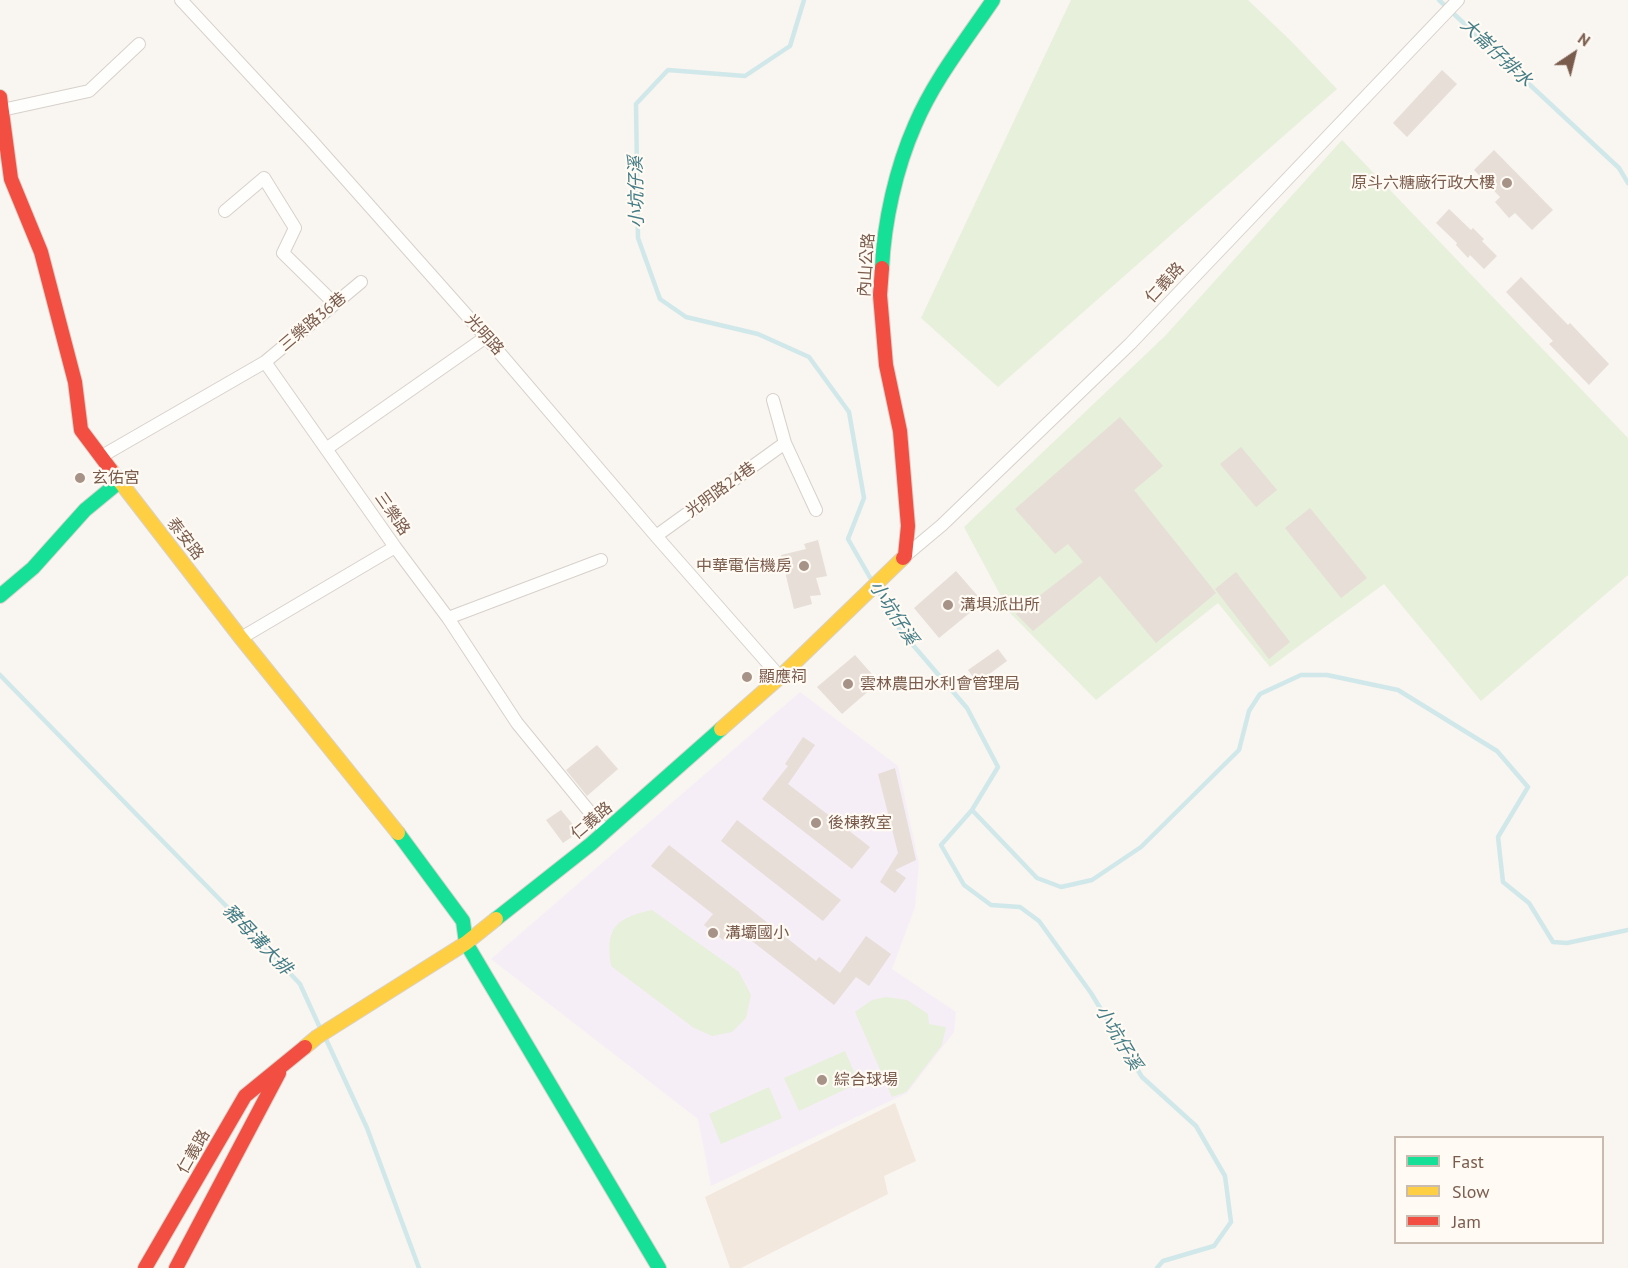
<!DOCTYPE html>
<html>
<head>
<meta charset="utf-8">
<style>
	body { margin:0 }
	#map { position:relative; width:1628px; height:1268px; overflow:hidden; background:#f9f5f0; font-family:"PT Sans",sans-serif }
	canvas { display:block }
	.legend { position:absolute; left:1394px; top:1136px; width:210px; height:108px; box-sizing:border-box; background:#fffaf3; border:2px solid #cabbb1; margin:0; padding:8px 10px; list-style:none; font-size:18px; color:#7a5c4d }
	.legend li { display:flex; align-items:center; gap:12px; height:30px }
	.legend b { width:30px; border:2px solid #cabbb1 }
	.north { position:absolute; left:1544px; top:24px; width:60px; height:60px; -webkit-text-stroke:4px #fffaf3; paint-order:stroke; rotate:35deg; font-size:16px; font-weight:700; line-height:24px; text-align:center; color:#7a5c4d }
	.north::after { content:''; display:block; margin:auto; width:21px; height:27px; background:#7a5c4d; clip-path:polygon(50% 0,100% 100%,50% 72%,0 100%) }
</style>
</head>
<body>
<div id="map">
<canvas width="1628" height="1268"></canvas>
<ul class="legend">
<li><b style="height:8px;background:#16e098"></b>Fast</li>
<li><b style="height:8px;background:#ffcf43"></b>Slow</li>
<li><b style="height:8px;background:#f24e42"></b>Jam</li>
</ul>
<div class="north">N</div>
</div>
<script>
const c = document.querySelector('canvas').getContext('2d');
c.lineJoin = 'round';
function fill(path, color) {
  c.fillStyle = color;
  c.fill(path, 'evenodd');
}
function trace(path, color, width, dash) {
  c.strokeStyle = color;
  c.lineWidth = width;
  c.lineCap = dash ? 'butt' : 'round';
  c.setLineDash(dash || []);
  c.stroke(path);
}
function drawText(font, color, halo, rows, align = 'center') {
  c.font = font + ' "PT Sans","Noto Sans TC",sans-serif';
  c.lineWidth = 4.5;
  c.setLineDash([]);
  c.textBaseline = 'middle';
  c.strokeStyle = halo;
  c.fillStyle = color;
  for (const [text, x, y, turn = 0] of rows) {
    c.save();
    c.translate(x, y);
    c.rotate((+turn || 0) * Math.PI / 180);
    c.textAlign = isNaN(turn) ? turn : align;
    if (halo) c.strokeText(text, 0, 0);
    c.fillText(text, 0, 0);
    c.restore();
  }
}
fill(new Path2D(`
	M895,1103L916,1161L884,1176L888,1194L741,1268H730L705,1197Z`), '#f2e8de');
fill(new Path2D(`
	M800,692L898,766L919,864L915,907L892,969L956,1012L954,1032L907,1093L711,1186L698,1119L491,959Z`), '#f6eef6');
fill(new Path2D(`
	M1071,0H1248L1291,41L1337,89L998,387L921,318Z
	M1342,140L1628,438V575L1481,701L1384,584L1270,667L1218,603L1096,700L1010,613L964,527L1165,336Z
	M652,910L739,972L751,995L746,1018L732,1032L712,1036L694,1028L611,966C605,927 616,918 652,910Z
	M886,997L907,1000L928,1014L929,1024L946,1027L942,1045L906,1092L892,1097L855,1012L872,1000Z
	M845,1051L859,1083L799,1111L784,1078Z
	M769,1087L782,1118L721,1144L709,1114Z`), '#e7f0db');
trace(new Path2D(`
	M804,0L790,46L745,76L668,70L636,104L638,238L660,299L686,317L758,334L809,357L849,412L864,498L848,539L872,581
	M1439,0L1619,168L1628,183
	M878,591L900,630L967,708L998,767L972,810L941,845L964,885L991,905L1020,907L1039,921L1091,993L1142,1077L1196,1126L1225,1176L1231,1222L1214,1246L1163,1261L1157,1268
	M0,675L234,914L300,984L321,1030
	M972,810L1037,878L1061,887L1092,880L1141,847L1239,750L1249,711L1260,694L1301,675H1327L1398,690L1497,751L1528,787L1498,837L1503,882L1529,903L1553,942L1567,943L1628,930
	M325,1037L367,1128L419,1268`), '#d0e8ea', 4.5);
fill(new Path2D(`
	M1442,70L1457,84L1407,137L1393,123Z
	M1494,150L1553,210L1532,230L1515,213L1509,218L1495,202L1500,197L1474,170Z
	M1449,209L1471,230L1473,228L1484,239L1482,241L1497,256L1484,269L1470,255L1468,258L1456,245L1457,243L1436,223Z
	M1521,277L1568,325L1570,323L1609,364L1589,385L1549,344L1553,341L1506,292Z
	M1120,417L1163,466L1134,490L1216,593L1156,643L1100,576L1033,631L1016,614L1083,562L1068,544L1055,554L1015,509Z
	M1241,447L1277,490L1256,507L1220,464Z
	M1310,508L1367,578L1341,598L1285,528Z
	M818,540L827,576L816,578L821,595L810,596L812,604L794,609L781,555L806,549L804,544Z
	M956,571L983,602L939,638L914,608Z
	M1236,572L1290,642L1269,659L1215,589Z
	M998,649L1007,661L977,683L968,670Z
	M855,655L879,682L842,714L817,687Z
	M803,737L815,745L788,784L870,847L852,869L762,799L788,766L785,764Z
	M597,745L618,769L587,796L566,770Z
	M895,768L916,860L895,870L906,878L895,893L880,882L898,853L878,774Z
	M561,810L579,832L563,843L546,820Z
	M737,820L841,900L823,921L721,841Z
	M669,845L816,961L819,957L840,973L866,936L891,954L869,986L856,977L834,1005L734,927L723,940L704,925L713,914L651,866Z`), '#e6ded7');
const street = new Path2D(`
	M181,0L311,140L486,337L656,536L780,677
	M2,110L89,91L139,44
	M225,211L264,178L295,228L283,253L335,304
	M265,362L361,282
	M785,443L816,510
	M326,449L486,337
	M102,456L265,362L395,547L448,618L517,723L606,832
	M656,536L785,443L773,400
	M905,556L942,525L1130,344L1458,0
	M448,618L601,560
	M241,638L395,547`);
const fast = new Path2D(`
	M882,268C884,222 896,168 915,125C934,80 966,40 993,0
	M0,596L33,568L85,510L119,482
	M398,833L463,921L466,943L659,1268
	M496,919L591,844L721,729`);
const slow = new Path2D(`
	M111,470L241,638L398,833
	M721,729L780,677L903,558
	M305,1047L317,1037L466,943L496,919`);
const jam = new Path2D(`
	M0,97L11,179L41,252L75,382L81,430L111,470
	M882,268L880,295L886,365L900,431L908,526L905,556L903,558
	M145,1268L245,1096L305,1047
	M176,1268L279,1073`);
trace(street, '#d7d1cb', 14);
trace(fast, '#d9d2cb', 16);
trace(slow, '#d9d2cb', 16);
trace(jam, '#d9d2cb', 16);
trace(street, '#fefefd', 12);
trace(fast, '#16e098', 14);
trace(slow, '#ffcf43', 14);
trace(jam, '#f24e42', 14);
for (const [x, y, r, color] of [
	[1507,183,6,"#a69286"],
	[80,478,6,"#a69286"],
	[804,566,6,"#a69286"],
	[948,605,6,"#a69286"],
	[747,677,6,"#a69286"],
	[848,684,6,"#a69286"],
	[816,823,6,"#a69286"],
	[713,933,6,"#a69286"],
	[822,1080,6,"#a69286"]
]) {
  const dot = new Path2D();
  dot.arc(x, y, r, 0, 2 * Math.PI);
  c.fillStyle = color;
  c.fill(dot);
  trace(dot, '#fffaf3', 2);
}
drawText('16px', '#7a5c4d', '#fffaf3', [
	["原斗六糖廠行政大樓",1495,183,"right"],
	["玄佑宮",92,478],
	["中華電信機房",792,566,"right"],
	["溝埧派出所",960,605],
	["顯應祠",759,677],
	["雲林農田水利會管理局",860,684],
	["後棟教室",828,823],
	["溝壩國小",725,933],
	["綜合球場",834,1080]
], 'left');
drawText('16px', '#7a5c4d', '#fffaf3', [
	["內山公路",867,265,-86],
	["仁義路",1165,283,-47],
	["三樂路36巷",313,322,-40],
	["光明路",484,335,48],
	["光明路24巷",721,490,-36],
	["三樂路",392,514,55],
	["泰安路",185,539,52],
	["仁義路",592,821,-40],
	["仁義路",194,1152,-60]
]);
drawText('italic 18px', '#437c86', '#fffaf3', [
	["大崙仔排水",1496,53,43],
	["小坑仔溪",637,192,-91],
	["小坑仔溪",893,613,57],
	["豬母溝大排",257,940,46],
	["小坑仔溪",1118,1038,59]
]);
</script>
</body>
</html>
